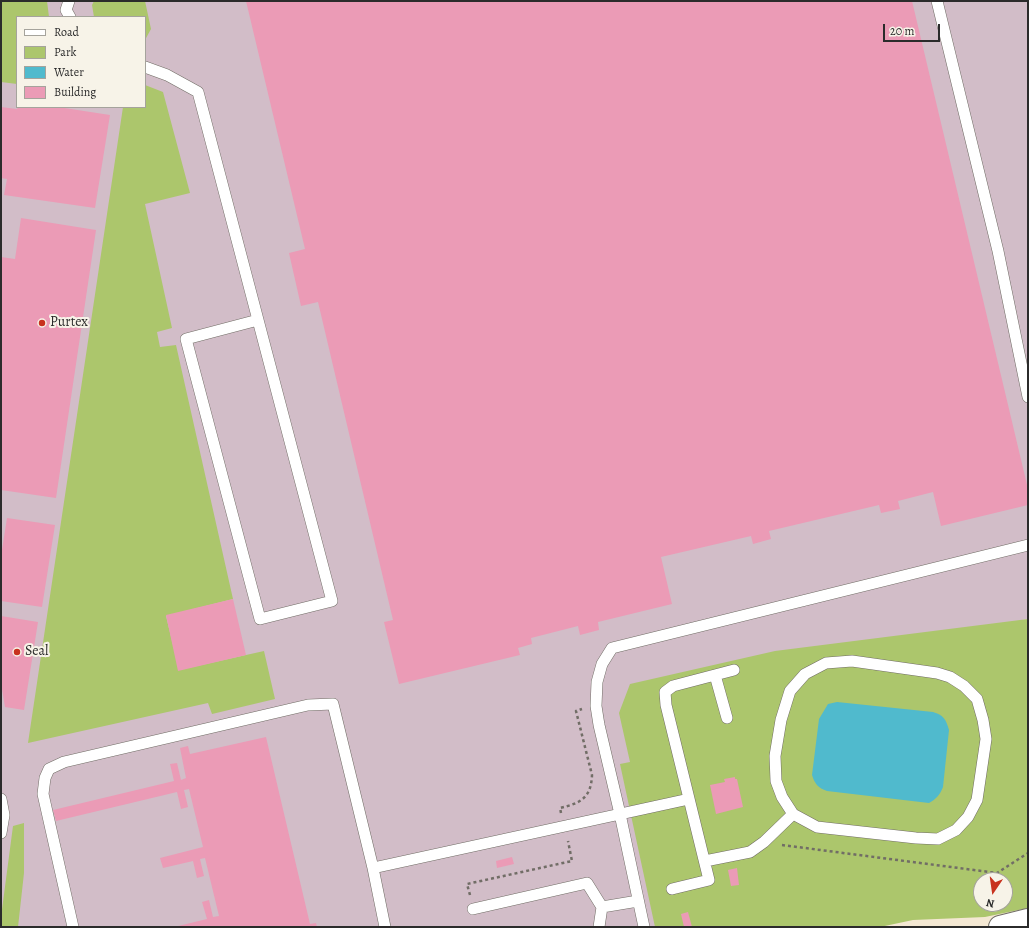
<!DOCTYPE html>
<html>
<head>
<meta charset="utf-8">
<style>
	body { margin:0 }
	#map { position:relative; width:1029px; height:928px; overflow:hidden; background:#f4e8d3; font-family:Alegreya,serif }
	canvas { display:block }
	.frame { position:absolute; inset:0; border:2px solid #2b2b2b; pointer-events:none }
	.legend { position:absolute; left:16px; top:16px; width:130px; height:92px; box-sizing:border-box; background:#f7f3e8; border:1px solid #a5a39c; margin:0; padding:5px 7px; list-style:none; font-size:12px; color:#2b2b2b }
	.legend li { display:flex; align-items:center; gap:8px; height:20px }
	.legend b { width:20px; border:1px solid #a5a39c }
	.north { position:absolute; left:973px; top:872px; width:40px; height:40px; box-sizing:border-box; background:#f7f3e8; border:1px solid #a5a39c; border-radius:50%; rotate:193deg; font-size:11px; font-weight:700; line-height:16px; text-align:center; color:#2b2b2b }
	.north::after { content:''; display:block; margin:auto; width:14px; height:18px; background:#c8321e; clip-path:polygon(50% 0,100% 100%,50% 72%,0 100%) }
	.scale { position:absolute; left:883px; top:24px; width:57px; height:18px; box-sizing:border-box; border:2px solid #2b2b2b; border-top:0; padding-left:5px; font-size:12px; line-height:14px; white-space:nowrap; color:#2b2b2b; -webkit-text-stroke:3px #f7f3e8; paint-order:stroke }
</style>
</head>
<body>
<div id="map">
<canvas width="1029" height="928"></canvas>
<div class="frame"></div>
<ul class="legend">
<li><b style="height:5px;background:#fff"></b>Road</li>
<li><b style="height:11px;background:#acc66c"></b>Park</li>
<li><b style="height:11px;background:#50bacd"></b>Water</li>
<li><b style="height:11px;background:#eb9bb6"></b>Building</li>
</ul>
<div class="north">N</div>
<div class="scale">20 m</div>
</div>
<script>
const c = document.querySelector('canvas').getContext('2d');
c.lineJoin = 'round';
function fill(path, color) {
  c.fillStyle = color;
  c.fill(path, 'evenodd');
}
function trace(path, color, width, dash) {
  c.strokeStyle = color;
  c.lineWidth = width;
  c.lineCap = dash ? 'butt' : 'round';
  c.setLineDash(dash || []);
  c.stroke(path);
}
function drawText(font, color, halo, rows, align = 'center') {
  c.font = font + ' Alegreya,serif';
  c.lineWidth = 4;
  c.setLineDash([]);
  c.textBaseline = 'middle';
  c.strokeStyle = halo;
  c.fillStyle = color;
  for (const [text, x, y, turn = 0] of rows) {
    c.save();
    c.translate(x, y);
    c.rotate((+turn || 0) * Math.PI / 180);
    c.textAlign = isNaN(turn) ? turn : align;
    if (halo) c.strokeText(text, 0, 0);
    c.fillText(text, 0, 0);
    c.restore();
  }
}
fill(new Path2D(`
	M1,1H1028V619L1022,620L710,927H1ZM17,17H145V107H17Z`), '#d2bdc8');
fill(new Path2D(`
	M1,1H47L49,17H17V84L1,82Z
	M94,1H145L151,29L145,40V17H94L92,5Z
	M145,85L163,92L190,193L145,204L172,328L157,332L160,347L176,345L233,599L166,616L179,670L264,651L275,699L212,714L208,703L28,743L123,107H145Z
	M1028,619V908L985,917L913,920L880,927H655L620,764L630,762L619,713L630,684L775,651ZM981,880H1005V904H981Z
	M24,823V873L18,927H1V917L13,826Z`), '#acc66c');
fill(new Path2D(`
	M837,702L933,712C943,715 946,719 949,730L943,787C940,795 936,799 929,803L827,791C818,788 815,784 812,775L819,719L828,704Z`), '#50bacd');
fill(new Path2D(`
	M246,1H912L1028,489V505L941,526L933,492L898,501L900,509L881,513L879,505L769,531L771,539L753,544L751,536L661,557L672,604L598,622L599,630L580,635L578,626L531,638L532,644L518,648L520,655L399,684L384,622L393,620L318,302L301,306L289,253L305,249Z
	M1,107L17,109L18,107H58L110,115L95,208L4,195L7,179L1,178Z
	M21,218L96,230L56,498L1,490V257L15,259Z
	M7,518L55,525L42,607L1,601V556Z
	M233,599L246,655L178,671L166,615Z
	M1,616L38,622L24,710L5,707L1,683Z
	M266,737L310,924L316,923L317,927H174L207,919L202,902L209,900L213,917L219,916L205,858L200,859L204,876L197,878L193,861L163,868L160,858L203,847L189,789L184,790L188,807L181,809L177,792L56,821L53,810L174,781L170,764L177,763L181,780L186,778L180,748L188,746L190,754Z
	M735,777V779H737L743,807L716,814L710,785L725,782L724,779Z
	M512,857L514,864L497,868L496,861Z
	M737,868L739,885L731,886L728,870Z
	M688,912L692,927H684L681,914Z`), '#eb9bb6');
const service = new Path2D(`
	M69,1L66,10L70,17
	M937,1L998,251L1028,397
	M145,67L167,75L198,92L332,601L260,619L186,339L258,320
	M852,661L937,673L950,677L964,686L977,699L983,720L986,739L977,800L968,817L956,830L938,839L916,838L817,827L793,814L782,797L776,781L775,756L781,720L790,691L805,674L826,663Z
	M715,675L727,718
	M1,799L4,815L1,833
	M705,861L750,852L764,842L793,814
	M373,868L385,927
	M672,889L709,880L666,705L665,692L673,686L734,670
	M473,909L587,883L602,907
	M73,927L43,794L45,778L49,769L64,762L308,705L333,704L373,868L689,799
	M599,927L602,907L638,901
	M644,927L620,814L599,725L596,706L597,682L602,664L612,648L1028,545`);
const tertiary = new Path2D(`
	M1000,927L1028,920`);
trace(service, '#716d66', 12);
trace(tertiary, '#716d66', 24);
trace(new Path2D(`
	M561,813L560,808C581,803 591,798 592,775L576,711L582,709
	M782,845L997,873L1028,853
	M470,895L467,884L572,861L568,841`), '#716d66', 2.5, [3, 3]);
trace(service, '#fff', 11);
trace(tertiary, '#fff', 22);
for (const [x, y, r, color] of [
	[42,323,4,"#c8321e"],
	[17,652,4,"#c8321e"]
]) {
  const dot = new Path2D();
  dot.arc(x, y, r, 0, 2 * Math.PI);
  c.fillStyle = color;
  c.fill(dot);
  trace(dot, '#f7f3e8', 1.5);
}
drawText('14px', '#2b2b2b', '#f7f3e8', [
	["Purtex",50,323],
	["Seal",25,652]
], 'left');
</script>
</body>
</html>
